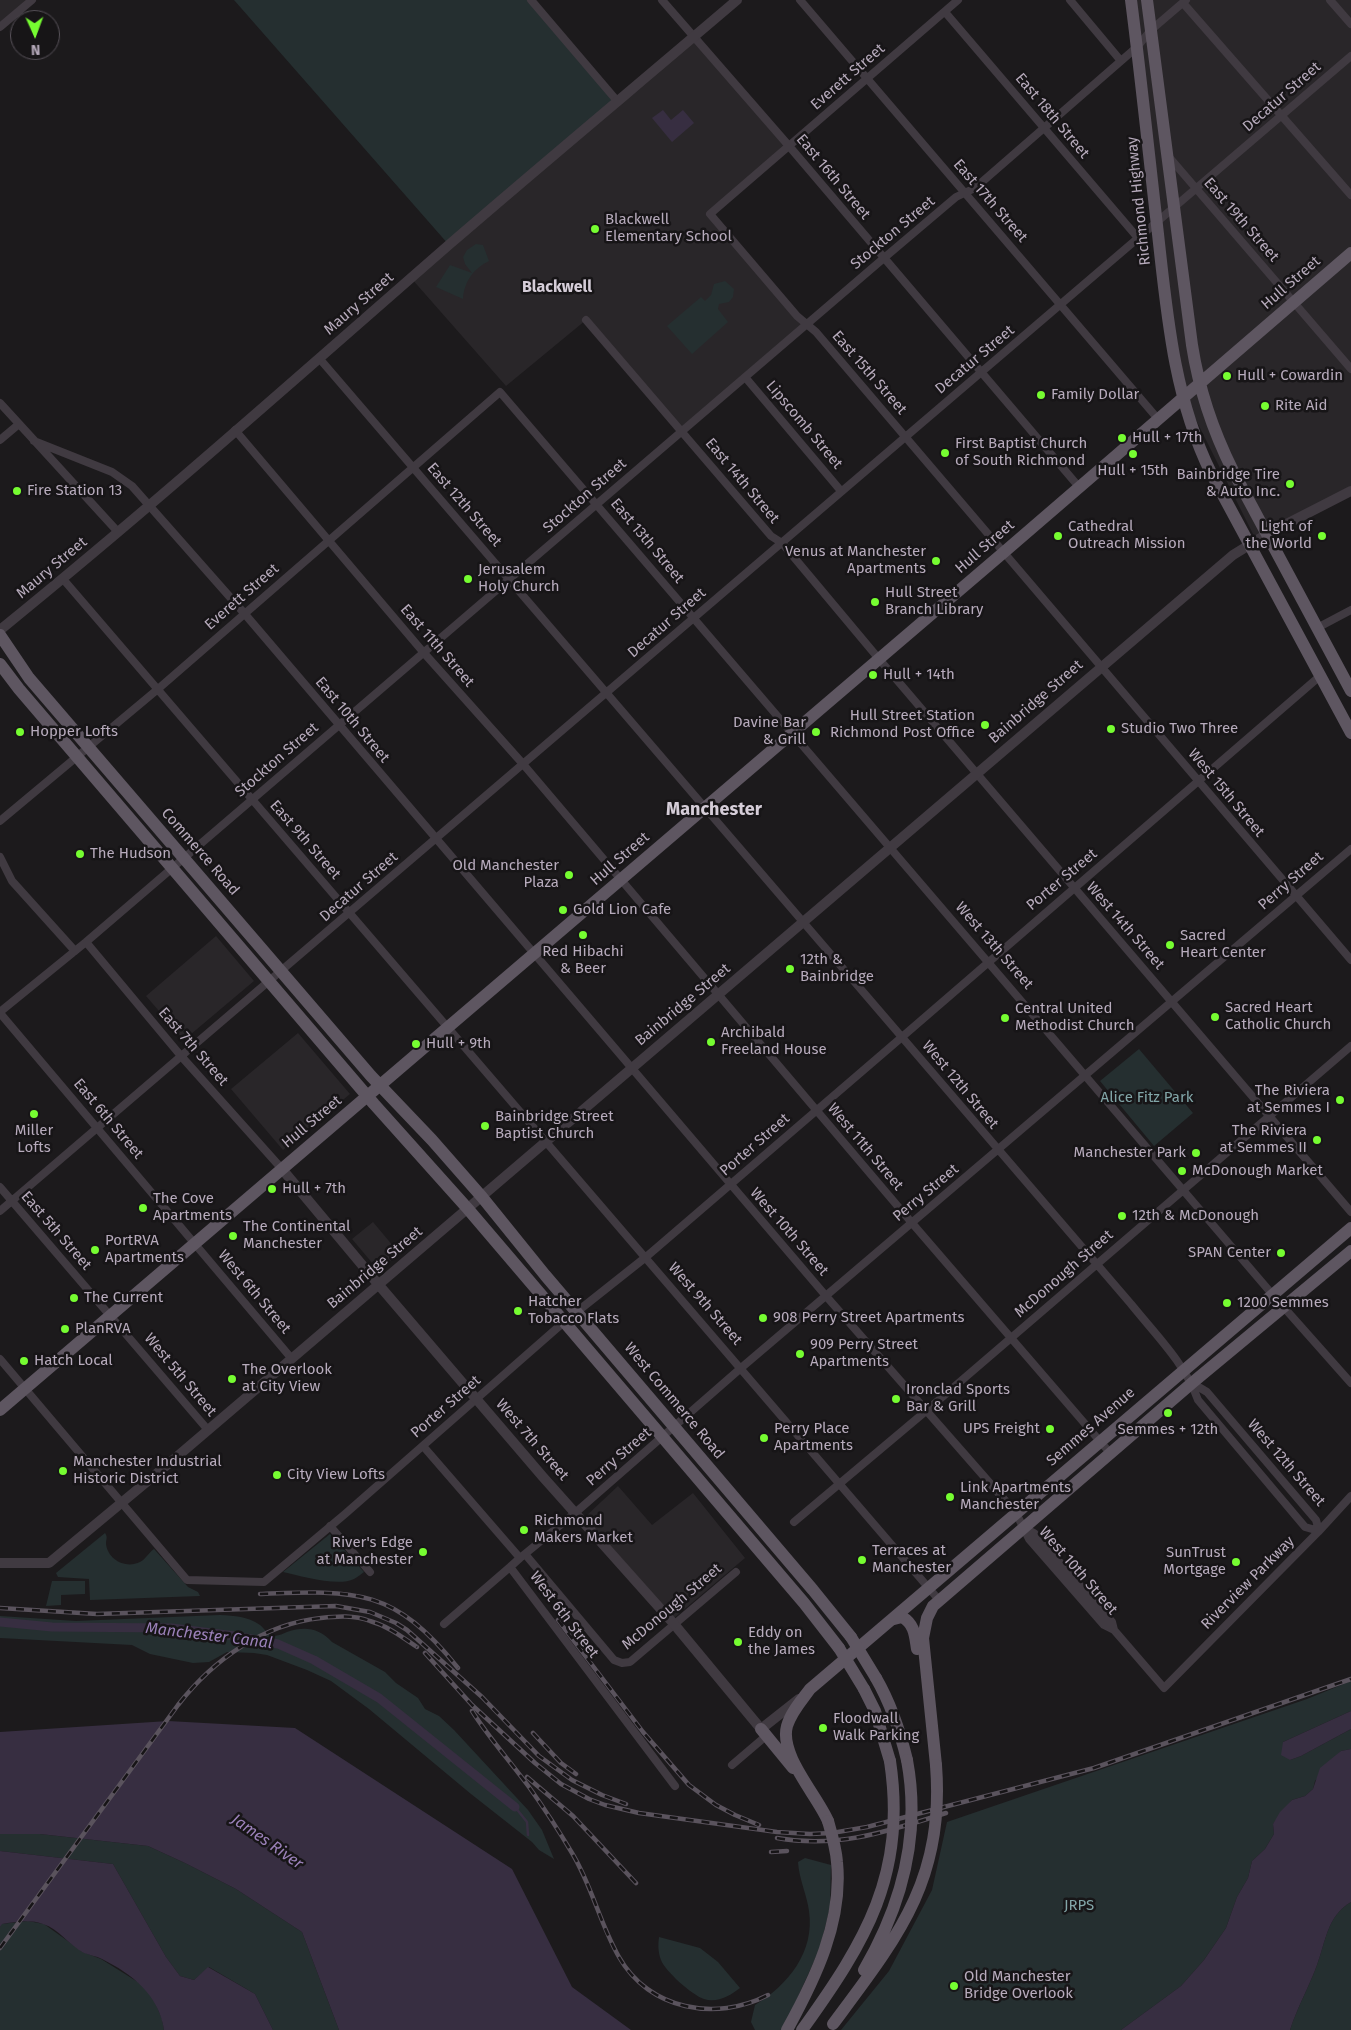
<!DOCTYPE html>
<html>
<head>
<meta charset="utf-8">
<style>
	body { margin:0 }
	#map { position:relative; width:1351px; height:2030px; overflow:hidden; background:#1c1a1c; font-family:"Fira Sans",sans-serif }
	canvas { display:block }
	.north { position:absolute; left:10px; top:10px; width:50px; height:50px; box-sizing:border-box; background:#171517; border:1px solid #575159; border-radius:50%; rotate:178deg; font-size:14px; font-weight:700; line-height:20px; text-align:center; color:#b7abbc }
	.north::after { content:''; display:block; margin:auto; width:18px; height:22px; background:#76fd31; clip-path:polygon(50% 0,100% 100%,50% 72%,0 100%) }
</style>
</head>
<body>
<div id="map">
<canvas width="1351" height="2030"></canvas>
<div class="north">N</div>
</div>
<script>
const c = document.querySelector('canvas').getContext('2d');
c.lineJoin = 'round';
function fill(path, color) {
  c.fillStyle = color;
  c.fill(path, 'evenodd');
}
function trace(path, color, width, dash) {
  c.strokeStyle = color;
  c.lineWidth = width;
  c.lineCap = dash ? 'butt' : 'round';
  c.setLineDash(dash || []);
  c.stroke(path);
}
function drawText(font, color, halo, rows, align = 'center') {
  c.font = font + ' "Fira Sans",sans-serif';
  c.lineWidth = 5;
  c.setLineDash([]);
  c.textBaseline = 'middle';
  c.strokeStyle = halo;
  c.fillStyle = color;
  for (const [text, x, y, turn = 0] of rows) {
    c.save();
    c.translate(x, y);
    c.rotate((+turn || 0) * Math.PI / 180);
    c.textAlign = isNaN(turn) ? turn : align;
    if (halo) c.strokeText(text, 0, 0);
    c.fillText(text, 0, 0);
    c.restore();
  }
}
fill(new Path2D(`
	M0,0H27L0,23Z
	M1133,0H1351V489L1255,538L1181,390Z
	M694,37L789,146L711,214L807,324L681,431L586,320L506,386L411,278Z
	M216,936L254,981L184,1040L146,996Z
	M298,1033L350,1094L283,1150L231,1089Z
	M373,1222L399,1253L379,1271L352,1239Z
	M618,1486L652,1525L693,1493L745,1558L674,1618L585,1517Z`), '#292629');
fill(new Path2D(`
	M234,0H531L618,102L449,245Z
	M476,244L483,245L489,261C474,268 464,282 463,299L436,287L450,265L472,273L465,264L463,257L467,250Z
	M725,281L734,289L733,297L729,302L719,304L718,309L728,322L692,354L667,326L701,297L705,301L711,295L714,284Z
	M1139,1049L1193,1113L1154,1146L1100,1081Z
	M105,1533C108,1537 106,1539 106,1544C108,1560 126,1569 140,1562C146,1559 149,1552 154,1549L188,1587L198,1592L200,1596L90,1600L89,1579L58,1577L56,1573Z
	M330,1534L364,1572C361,1574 358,1577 354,1579C338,1587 301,1576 283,1572Z
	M52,1581H85V1594L61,1595V1605L46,1606Z
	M220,1615C235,1616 247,1616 260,1625C264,1628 267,1634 272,1635C277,1637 282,1634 287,1632C305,1626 319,1628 332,1642L385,1672L396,1683L418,1698L425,1709L439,1716L454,1730L528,1810L542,1830L554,1859L539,1850L532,1842L471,1794L369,1709L331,1681L307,1670L267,1655L254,1653L227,1652L209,1662L193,1663L150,1654L132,1645L0,1638V1616L76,1621Z
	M1351,1681V1711L1283,1742L1290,1760L1301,1756L1351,1729V1749L1341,1751L1315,1781L1313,1789L1305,1796L1292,1800L1273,1824L1274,1834L1265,1849L1252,1861L1248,1878L1237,1897L1226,1928L1204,1960L1181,1986L1121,2030H841L889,1971L932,1890L947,1822L1307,1699Z
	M0,1834H40L148,1846L185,1863L236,1889L302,1932L339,2030H273L255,1994L209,1967L194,1980L180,1976L166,1957L113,1864L0,1851Z
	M805,1858L831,1865L830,1907L820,1948L783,2030H755L751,2022L755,2005C788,1985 815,1952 809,1911C807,1895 799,1879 798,1862Z
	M1351,1902V2030H1290C1297,2008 1309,1987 1317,1965C1326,1941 1327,1916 1351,1902Z
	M28,1921L44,1924L83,1952L101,1959L141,1984L153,1997L162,2019L164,2030H0V1927L1,1924Z
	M659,1937L700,1948L718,1962L740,1988C730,1996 717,2003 704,1999C692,1995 665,1971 661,1960C658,1952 658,1945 659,1937Z`), '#252f30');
fill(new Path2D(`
	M663,110L671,120L683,110L694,123L672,142L652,118Z
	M1351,1711V1729L1301,1756L1290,1760L1281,1755L1283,1742Z
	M168,1721L295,1728L512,1869L572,1987L631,2030H339L302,1932L236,1889L185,1863L148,1846L40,1834H0V1732Z
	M1351,1749V1902C1327,1916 1326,1941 1317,1965C1309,1987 1297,2008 1290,2030H1121L1181,1986L1204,1960L1226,1928L1237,1897L1248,1878L1252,1861L1265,1849L1274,1834L1273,1824L1280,1812L1292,1800L1305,1796L1313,1789L1320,1768L1341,1751Z
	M0,1851L113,1864L166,1957L180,1976L194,1980L208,1967L255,1994L273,2030H164C159,1995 132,1974 102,1959C96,1956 89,1955 84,1953C69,1945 59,1929 43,1924C30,1919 15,1922 2,1924L0,1927Z`), '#372e41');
trace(new Path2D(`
	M515,1807L527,1822L528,1835`), '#372e41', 2.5);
trace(new Path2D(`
	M0,1622L52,1627L172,1628L235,1636L278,1644L314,1660L379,1698L515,1807`), '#372e41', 9);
trace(new Path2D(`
	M531,0L618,102
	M662,0L789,146L1079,487
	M800,0L1158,419
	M958,0L710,214L797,316L816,332L1351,960
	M1070,0L1121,61
	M1330,0L1351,24
	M1183,3L1351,195
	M945,12L1138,238
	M0,27L32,0
	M1169,157L1351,369
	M586,320L771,536L782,543L879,659L1351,1212
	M319,358L1131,1304C1155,1334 1185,1363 1198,1400L1305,1527L1319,1531L1316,1520L1207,1392L1192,1383
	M745,377L841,491
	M0,403L118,532
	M235,430L424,653L523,764L912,1223L1111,1454
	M0,440L19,424
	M34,441L112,472L132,486L244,613L826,1296L1016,1513L1029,1539L1104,1625L1114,1630
	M63,579L939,1600
	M1317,628L1351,610
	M0,821L158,689L500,392L1272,1294L1351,1383
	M0,857L12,881L75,951
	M86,942L181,1056L282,1169
	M0,1012L86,942L884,258L956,197L975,188L1137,47L1151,30L1186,0
	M0,1013L292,1359
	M0,1187L208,1430
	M0,1211L1351,56
	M0,1359L187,1580L264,1582L345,1514L564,1322L646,1257L902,1037L1320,676
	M423,1446L520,1558L510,1567L675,1786
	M794,1522L926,1411L1351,1046
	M330,1526L370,1572
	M1024,1528L1034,1533L1112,1622L1114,1630L1164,1688L1319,1531L1351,1496
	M525,1554L614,1660L622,1663L630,1662L736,1572
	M520,1558L575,1513L741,1368L1351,849
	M444,1624L510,1567
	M732,1765L766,1736`), '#403a41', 8);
trace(new Path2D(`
	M0,630C154,505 302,373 451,243C546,161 642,81 737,0
	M282,1169L378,1284L543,1477L674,1624L761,1729L799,1699
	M0,1563H49L173,1460L1233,555L1267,534L1351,491`), '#403a41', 10);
trace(new Path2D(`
	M1131,0C1141,78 1149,156 1158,234C1167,315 1174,398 1211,473L1351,733
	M1147,0L1192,345C1199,390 1213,431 1233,471L1351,691
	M0,635L29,678L371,1076L432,1140L482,1197L545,1275L813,1590L851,1637
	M0,664L19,689L374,1104L468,1209L804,1603L839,1648
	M0,1410L1003,553L1351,253
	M894,1619L902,1617C915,1624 915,1637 917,1649
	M876,1678C891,1704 900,1731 907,1760
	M864,1689L875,1711L890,1761
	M761,1729L793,1768
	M936,1765L923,1638L927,1618L933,1606L1192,1383L1351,1251
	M828,1821C817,1795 779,1755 787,1726C791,1712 802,1700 810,1689L1351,1228`), '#5e5661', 12);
const rail = new Path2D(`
	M260,1594C357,1590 394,1588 458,1668
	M0,1608L97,1614L336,1606L370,1612L396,1623L407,1630L482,1697L539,1756L572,1780L602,1795L626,1804
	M558,1620L643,1732L689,1785L716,1805L735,1815L759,1825
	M425,1653L472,1705L535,1763L561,1784L589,1799L605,1805L639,1813L777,1832L810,1834L832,1833L867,1827L1094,1768L1351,1679
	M472,1711C489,1738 510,1761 529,1787C544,1808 559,1831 572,1853C592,1886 600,1924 619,1957C649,2010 716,2022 768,1995
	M533,1733L561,1763L576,1774
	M527,1777L573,1816L636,1883
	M777,1838C838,1849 889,1831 946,1813
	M771,1852L787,1851
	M0,1948L178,1705C213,1660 263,1624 321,1618C338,1616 354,1615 370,1621C388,1626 402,1637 417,1647`);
trace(rail, '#5a535d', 4.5);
trace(rail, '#171517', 2.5, [8]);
trace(new Path2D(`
	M851,1637L876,1678
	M839,1648L864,1689
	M864,1970C902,1905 921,1835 907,1760
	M833,2024C897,1938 945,1880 936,1765
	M787,2030C815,1979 843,1922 837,1862C836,1848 832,1835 828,1821
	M802,2030C866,1941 907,1874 890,1761`), '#5e5661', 12);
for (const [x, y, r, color] of [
	[595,229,5,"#76fd31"],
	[1227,376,5,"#76fd31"],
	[1041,395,5,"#76fd31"],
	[1265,406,5,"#76fd31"],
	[1122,438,5,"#76fd31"],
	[945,453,5,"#76fd31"],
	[1133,454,5,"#76fd31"],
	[1290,484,5,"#76fd31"],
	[17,491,5,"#76fd31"],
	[1058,536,5,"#76fd31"],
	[1322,536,5,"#76fd31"],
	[936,561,5,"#76fd31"],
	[468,579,5,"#76fd31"],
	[875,602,5,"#76fd31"],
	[873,675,5,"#76fd31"],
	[985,725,5,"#76fd31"],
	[1111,729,5,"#76fd31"],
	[20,732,5,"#76fd31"],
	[816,732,5,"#76fd31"],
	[80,854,5,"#76fd31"],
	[569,875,5,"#76fd31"],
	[563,910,5,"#76fd31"],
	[583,935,5,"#76fd31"],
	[1170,945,5,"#76fd31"],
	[790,969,5,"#76fd31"],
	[1215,1017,5,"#76fd31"],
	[1005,1018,5,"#76fd31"],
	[711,1042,5,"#76fd31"],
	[416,1044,5,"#76fd31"],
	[1340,1100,5,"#76fd31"],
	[34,1114,5,"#76fd31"],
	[485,1126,5,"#76fd31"],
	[1317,1140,5,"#76fd31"],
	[1196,1153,5,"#76fd31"],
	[1182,1171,5,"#76fd31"],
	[272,1189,5,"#76fd31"],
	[143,1208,5,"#76fd31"],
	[1122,1216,5,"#76fd31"],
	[233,1236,5,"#76fd31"],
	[95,1250,5,"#76fd31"],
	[1281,1253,5,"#76fd31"],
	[74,1298,5,"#76fd31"],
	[1227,1303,5,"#76fd31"],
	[518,1311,5,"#76fd31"],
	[763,1318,5,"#76fd31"],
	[65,1329,5,"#76fd31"],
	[800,1354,5,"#76fd31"],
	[24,1361,5,"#76fd31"],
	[232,1379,5,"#76fd31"],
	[896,1399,5,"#76fd31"],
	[1168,1413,5,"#76fd31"],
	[1050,1429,5,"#76fd31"],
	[764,1438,5,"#76fd31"],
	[63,1471,5,"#76fd31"],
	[277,1475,5,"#76fd31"],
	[950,1497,5,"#76fd31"],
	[524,1530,5,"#76fd31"],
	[423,1552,5,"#76fd31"],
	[862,1560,5,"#76fd31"],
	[1236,1562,5,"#76fd31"],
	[738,1642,5,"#76fd31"],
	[823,1728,5,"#76fd31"],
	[954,1986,5,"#76fd31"]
]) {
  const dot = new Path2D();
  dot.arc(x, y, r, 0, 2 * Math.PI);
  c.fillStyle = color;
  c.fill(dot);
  trace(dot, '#171517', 2);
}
drawText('15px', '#b7abbc', '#171517', [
	["Everett Street",848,77,-41],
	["Decatur Street",1282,97,-41],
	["East 18th Street",1052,116,50],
	["East 16th Street",833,177,50],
	["East 17th Street",990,201,49],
	["Richmond Highway",1139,201,-96],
	["East 19th Street",1241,220,49],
	["Stockton Street",893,233,-40],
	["Hull Street",1291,283,-41],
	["Maury Street",359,304,-41],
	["Decatur Street",975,360,-40],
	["East 15th Street",869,373,49],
	["Lipscomb Street",804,425,50],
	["East 14th Street",742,481,50],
	["Stockton Street",585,496,-41],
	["East 12th Street",464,505,49],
	["East 13th Street",647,541,50],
	["Hull Street",985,547,-41],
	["Maury Street",52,568,-40],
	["Everett Street",242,597,-41],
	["Decatur Street",667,623,-41],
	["East 11th Street",437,646,49],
	["Bainbridge Street",1036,702,-41],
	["East 10th Street",352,720,50],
	["Stockton Street",277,760,-41],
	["West 15th Street",1226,793,50],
	["East 9th Street",305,840,49],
	["Commerce Road",200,852,49],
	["Hull Street",620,859,-41],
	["Porter Street",1062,880,-40],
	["Perry Street",1291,881,-41],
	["Decatur Street",359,887,-41],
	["West 14th Street",1125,926,49],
	["West 13th Street",994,946,49],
	["Bainbridge Street",683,1005,-40],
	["East 7th Street",193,1047,49],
	["West 12th Street",960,1085,50],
	["East 6th Street",108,1119,50],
	["Hull Street",312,1122,-40],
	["Porter Street",755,1145,-41],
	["West 11th Street",865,1147,50],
	["Perry Street",926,1193,-40],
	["East 5th Street",56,1231,49],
	["West 10th Street",789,1232,49],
	["Bainbridge Street",375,1268,-40],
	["McDonough Street",1064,1274,-41],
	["West 6th Street",254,1292,50],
	["West 9th Street",705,1304,49],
	["West 5th Street",180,1375,50],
	["West Commerce Road",674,1401,50],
	["Porter Street",446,1407,-41],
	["Semmes Avenue",1091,1427,-41],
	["West 7th Street",532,1440,49],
	["Perry Street",619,1457,-41],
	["West 12th Street",1286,1463,49],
	["West 10th Street",1078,1571,49],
	["Riverview Parkway",1248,1583,-45],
	["McDonough Street",672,1607,-40],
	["West 6th Street",564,1615,53]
]);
drawText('15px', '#b7abbc', '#171517', [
	["Blackwell",605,220],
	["Elementary School",605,237],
	["Hull + Cowardin",1237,376],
	["Family Dollar",1051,395],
	["Rite Aid",1275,406],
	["Hull + 17th",1132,438],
	["First Baptist Church",955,444],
	["of South Richmond",955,461],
	["Hull + 15th",1133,471,"center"],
	["Bainbridge Tire",1280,475,"right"],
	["& Auto Inc.",1280,492,"right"],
	["Fire Station 13",27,491],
	["Cathedral",1068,527],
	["Outreach Mission",1068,544],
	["Light of",1312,527,"right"],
	["the World",1312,544,"right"],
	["Venus at Manchester",926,552,"right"],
	["Apartments",926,569,"right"],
	["Jerusalem",478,570],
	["Holy Church",478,587],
	["Hull Street",885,593],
	["Branch Library",885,610],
	["Hull + 14th",883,675],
	["Hull Street Station",975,716,"right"],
	["Richmond Post Office",975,733,"right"],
	["Davine Bar",806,723,"right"],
	["& Grill",806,740,"right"],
	["Studio Two Three",1121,729],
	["Hopper Lofts",30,732],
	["The Hudson",90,854],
	["Old Manchester",559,866,"right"],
	["Plaza",559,883,"right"],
	["Gold Lion Cafe",573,910],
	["Sacred",1180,936],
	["Heart Center",1180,953],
	["Red Hibachi",583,952,"center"],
	["& Beer",583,969,"center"],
	["12th &",800,960],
	["Bainbridge",800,977],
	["Sacred Heart",1225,1008],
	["Catholic Church",1225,1025],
	["Central United",1015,1009],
	["Methodist Church",1015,1026],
	["Archibald",721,1033],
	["Freeland House",721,1050],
	["Hull + 9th",426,1044],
	["The Riviera",1330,1091,"right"],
	["at Semmes I",1330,1108,"right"],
	["Bainbridge Street",495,1117],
	["Baptist Church",495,1134],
	["Miller",34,1131,"center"],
	["Lofts",34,1148,"center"],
	["The Riviera",1307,1131,"right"],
	["at Semmes II",1307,1148,"right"],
	["Manchester Park",1186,1153,"right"],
	["McDonough Market",1192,1171],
	["Hull + 7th",282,1189],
	["The Cove",153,1199],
	["Apartments",153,1216],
	["12th & McDonough",1132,1216],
	["The Continental",243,1227],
	["Manchester",243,1244],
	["PortRVA",105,1241],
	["Apartments",105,1258],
	["SPAN Center",1271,1253,"right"],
	["The Current",84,1298],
	["Hatcher",528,1302],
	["Tobacco Flats",528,1319],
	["1200 Semmes",1237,1303],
	["908 Perry Street Apartments",773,1318],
	["PlanRVA",75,1329],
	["909 Perry Street",810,1345],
	["Apartments",810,1362],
	["Hatch Local",34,1361],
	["The Overlook",242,1370],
	["at City View",242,1387],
	["Ironclad Sports",906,1390],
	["Bar & Grill",906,1407],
	["Perry Place",774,1429],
	["Apartments",774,1446],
	["UPS Freight",1040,1429,"right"],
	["Semmes + 12th",1168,1430,"center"],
	["Manchester Industrial",73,1462],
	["Historic District",73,1479],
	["City View Lofts",287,1475],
	["Link Apartments",960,1488],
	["Manchester",960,1505],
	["Richmond",534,1521],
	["Makers Market",534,1538],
	["River's Edge",413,1543,"right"],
	["at Manchester",413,1560,"right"],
	["Terraces at",872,1551],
	["Manchester",872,1568],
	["SunTrust",1226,1553,"right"],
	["Mortgage",1226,1570,"right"],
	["Eddy on",748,1633],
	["the James",748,1650],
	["Floodwall",833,1719],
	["Walk Parking",833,1736],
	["Old Manchester",964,1977],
	["Bridge Overlook",964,1994]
], 'left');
drawText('15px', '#82a6a8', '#171517', [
	["Alice Fitz Park",1147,1098],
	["JRPS",1079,1906]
]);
drawText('bold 16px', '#d5cdd8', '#171517', [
	["Blackwell",557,288]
]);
drawText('italic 16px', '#9b81b9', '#171517', [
	["Manchester Canal",209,1636,7],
	["James River",267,1842,35]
]);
drawText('bold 18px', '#d5cdd8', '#171517', [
	["Manchester",714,810]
]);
</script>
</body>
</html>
